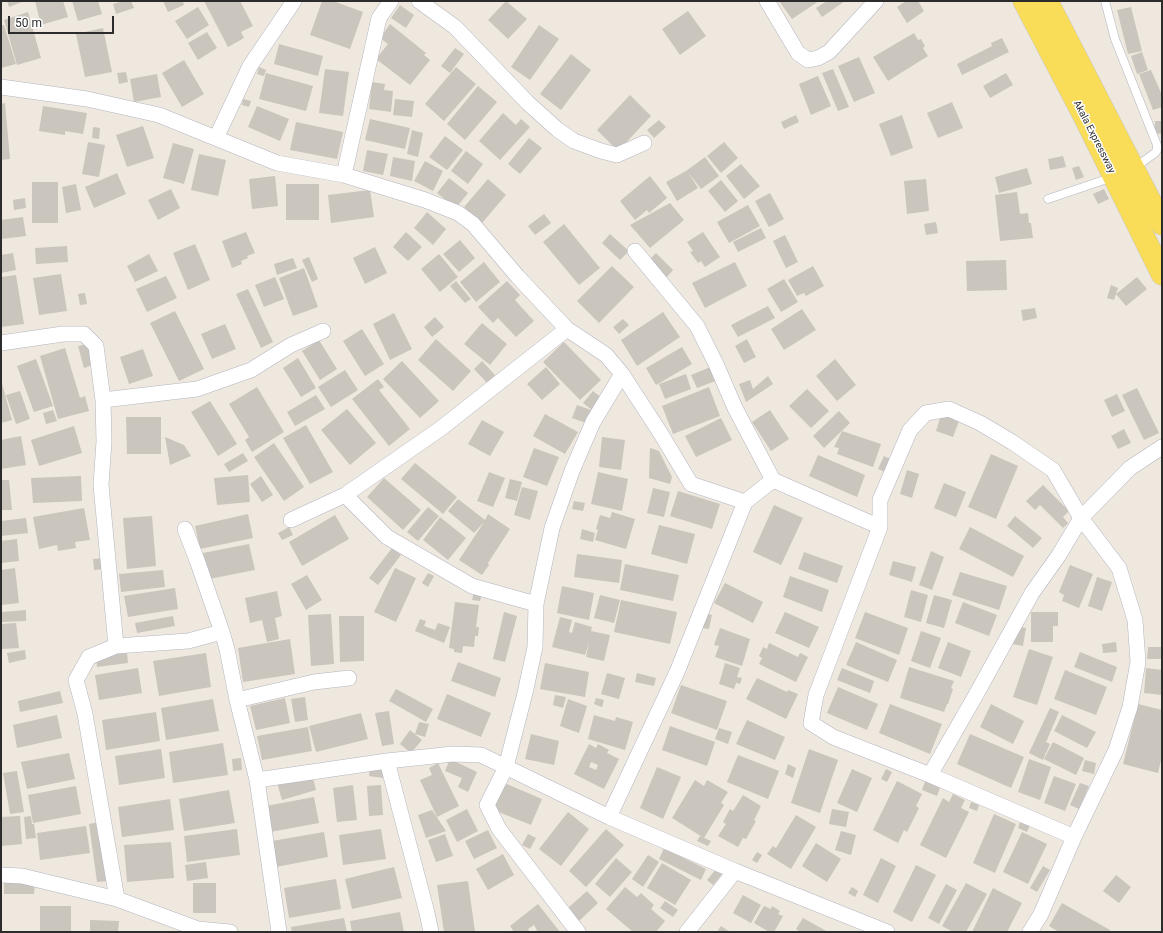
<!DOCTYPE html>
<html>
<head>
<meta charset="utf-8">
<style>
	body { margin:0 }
	#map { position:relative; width:1163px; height:933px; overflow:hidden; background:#efe8de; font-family:Roboto,sans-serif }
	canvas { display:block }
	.frame { position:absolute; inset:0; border:2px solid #2c2c2c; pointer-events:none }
	.scale { position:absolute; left:8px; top:16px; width:106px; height:18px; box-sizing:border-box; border:2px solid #2c2c2c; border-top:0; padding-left:5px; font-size:12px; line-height:14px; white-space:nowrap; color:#2c2c2c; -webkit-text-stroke:3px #fff; paint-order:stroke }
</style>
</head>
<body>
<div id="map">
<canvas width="1163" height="933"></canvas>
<div class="frame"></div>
<div class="scale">50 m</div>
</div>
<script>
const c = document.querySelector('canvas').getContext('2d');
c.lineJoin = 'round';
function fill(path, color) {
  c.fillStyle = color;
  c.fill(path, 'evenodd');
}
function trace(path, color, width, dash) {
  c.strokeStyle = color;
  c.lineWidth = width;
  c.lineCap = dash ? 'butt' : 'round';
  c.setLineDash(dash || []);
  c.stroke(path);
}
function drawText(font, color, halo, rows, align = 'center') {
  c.font = font + ' Roboto,sans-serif';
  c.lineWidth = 3;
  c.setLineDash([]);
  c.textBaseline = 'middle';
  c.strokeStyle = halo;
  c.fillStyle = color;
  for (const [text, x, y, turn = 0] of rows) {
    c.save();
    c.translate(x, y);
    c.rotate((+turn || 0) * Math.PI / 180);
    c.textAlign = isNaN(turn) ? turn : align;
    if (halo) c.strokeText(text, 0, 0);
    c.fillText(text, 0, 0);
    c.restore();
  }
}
fill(new Path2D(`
	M7,1H24L9,7Z
	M35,1H63L68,17L41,25Z
	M72,1H98L102,14L78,21Z
	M123,1H131L134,8L116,14L113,4Z
	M163,1H183L184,5L168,12Z
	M204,1H240L253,26L241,32L244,38L228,47Z
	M322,1H333L363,12L350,49L310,35Z
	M506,1L527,19L508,39L488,20Z
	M779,1H819L792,19Z
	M827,1H845L822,17L816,8Z
	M906,1H918L924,11L907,23L897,7Z
	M400,5L414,15L406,28L391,18Z
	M198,7L209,25L187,39L175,21Z
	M1131,7L1142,51L1128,54L1117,10Z
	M688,11L706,36L680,55L662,29Z
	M28,12L41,58L17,65L4,20Z
	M390,24L426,53L424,55L430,60L410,85L376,59L388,44L380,38Z
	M1,25H4L16,64L1,68Z
	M539,25L559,39L530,80L511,67Z
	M103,28L112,72L85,77L76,34Z
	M207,32L217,48L198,60L188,43Z
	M914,33L918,40L921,39L925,46L923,48L928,56L888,81L873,57Z
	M1002,38L1009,52L962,75L957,64L992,46L991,43Z
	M279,44L323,56L318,76L274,64Z
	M455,48L464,54L450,73L441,66Z
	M1142,52L1148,70L1137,74L1131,56Z
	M571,54L591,70L561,110L540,94Z
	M859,57L875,93L854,102L838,66Z
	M184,60L204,94L182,107L162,73Z
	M259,67L266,70L264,76L257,74Z
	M456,67L476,84L444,121L425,104Z
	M325,69L349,72L343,116L319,113Z
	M833,69L849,107L838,111L822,73Z
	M1151,70L1162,95V107L1153,110L1139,74Z
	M126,72L128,82L119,84L117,73Z
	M266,73L313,86L306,111L259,99Z
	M1006,73L1013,85L990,98L983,86Z
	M157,74L161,97L134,102L130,79Z
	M818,76L831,106L811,115L799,84Z
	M372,82L385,84L384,90L393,91L391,112L369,109Z
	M478,86L497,102L465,140L447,124Z
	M630,95L651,116L618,151L597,130Z
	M243,99L251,101L249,107L242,105Z
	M395,99L414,101L412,117L393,115Z
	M952,102L963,128L938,138L927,113Z
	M5,103L10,159L1,160V104Z
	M43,106L87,113L83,134L65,131V135L39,131Z
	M257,106L289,119L280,141L248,127Z
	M503,113L516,125L521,119L530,127L500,160L479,141Z
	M796,115L799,122L784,129L781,122Z
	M902,115L913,148L891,156L879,124Z
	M370,119L410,128L405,149L365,140Z
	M659,120L666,127L654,138L647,130Z
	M1155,121H1162V134L1154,133Z
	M296,122L343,132L337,159L290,150Z
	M143,126L154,158L127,167L116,135Z
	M93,127L100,128L99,139L92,138Z
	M412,130L423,133L418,157L407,154Z
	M445,136L463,150L447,170L429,157Z
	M529,138L542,148L520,174L508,164Z
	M88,142L105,145L99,177L82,174Z
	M724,142L738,158L721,173L707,156Z
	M173,143L194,149L184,184L163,178Z
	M367,150L388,154L383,175L363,171Z
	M466,151L483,164L468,184L451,171Z
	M199,154L226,160L218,196L191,190Z
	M1063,156L1066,167L1050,170L1048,159Z
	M393,157L415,161L412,181L390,176Z
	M705,157L719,176L701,189L688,172L698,188L677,201L666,182L686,171Z
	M425,161L443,171L433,191L414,181Z
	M741,164L760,186L744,199L726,176Z
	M1079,166L1084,177L1076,180L1072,168Z
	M1027,168L1032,184L999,193L995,177Z
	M117,173L126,194L94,208L85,187Z
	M275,176L278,206L252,209L249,179Z
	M650,176L667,198L649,213L647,210L635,220L620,201Z
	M449,178L468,193L456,208L437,193Z
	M488,179L506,195L482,223L464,207Z
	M926,179L929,211L907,214L904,181Z
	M721,180L738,201L725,212L708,191Z
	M32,182H58V223H32Z
	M76,184L81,210L66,213L62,187Z
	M286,184H319V220H286Z
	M171,189L180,208L158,220L148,200Z
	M1104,189L1109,199L1098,204L1093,194Z
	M370,190L374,217L331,223L328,195Z
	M1017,192L1020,214L1028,213L1029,223H1031L1033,238L1000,241L995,195Z
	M770,193L784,219L769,227L755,201Z
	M25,198L26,208L14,210L13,200Z
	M670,203L684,220L650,248L630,225Z
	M748,205L760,226L729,243L717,222Z
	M427,212L446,229L433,245L414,228Z
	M544,214L551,223L535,235L528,226Z
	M23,217L26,236L1,239V220Z
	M936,222L938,233L926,235L924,224Z
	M564,224L600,268L579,285L543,242Z
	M761,228L766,238L738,252L733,242Z
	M246,232L255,253L247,256L248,258L241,261L242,264L232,268L222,241Z
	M406,232L422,247L408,261L393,247Z
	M703,232L720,257L705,267L701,261L698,263L690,252L693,251L687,242Z
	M610,234L629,251L620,260L602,243Z
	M785,235L798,262L786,268L773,241Z
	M460,240L475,258L459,272L443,254Z
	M195,244L210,280L188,290L173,253Z
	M67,246L68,262L36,264L35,248Z
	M375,247L387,273L365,284L353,258Z
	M13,253L16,270L1,273V255Z
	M656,253L673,270L666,278L649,260Z
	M149,254L158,271L135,282L127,266Z
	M439,254L458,277L440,292L421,269Z
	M309,257L318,279L312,282L302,260Z
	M293,258L297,268L277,275L274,264Z
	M1006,260L1007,290L967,291L966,261Z
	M484,262L500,282L476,302L460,282Z
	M735,262L747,286L705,308L692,283Z
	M612,266L634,287L599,323L577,301Z
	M813,266L824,286L806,296L804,293L797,296L788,280Z
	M304,268L318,307L293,316L279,278Z
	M61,274L67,311L39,315L33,278Z
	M16,275L24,324L1,327V277Z
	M166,276L177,298L147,312L136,289Z
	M275,277L284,299L264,307L255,285Z
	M1137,277L1147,289L1126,306L1116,294Z
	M784,279L798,302L781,312L767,289Z
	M456,281L471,299L465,303L450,286Z
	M507,281L520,295L515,300L534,321L516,337L498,318L493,323L478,307Z
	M1111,285L1118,288L1114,300L1107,298Z
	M248,289L273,342L261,348L236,294Z
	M85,293L87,304L80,305L78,294Z
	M768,306L775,318L738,337L731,325Z
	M1035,308L1037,318L1023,321L1021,310Z
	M802,309L816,330L784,350L771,329Z
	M175,311L204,369L179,381L150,323Z
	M663,312L680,337L637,366L621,340Z
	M394,313L412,349L390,360L373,324Z
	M435,317L444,327L432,337L424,327Z
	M623,319L629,325L619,334L613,327Z
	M482,323L507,344L490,365L464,344Z
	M225,324L236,349L212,359L201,334Z
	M362,329L384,364L365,376L343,341Z
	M436,339L471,371L453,391L418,360Z
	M747,339L756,357L744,363L735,346Z
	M319,340L337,369L320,380L302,351Z
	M564,342L601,380L580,400L543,362Z
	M88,344L93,365L84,368L78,346Z
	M682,347L692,364L656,385L646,368Z
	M65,348L80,398L85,396L89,411L58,419L40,356Z
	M143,349L153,376L129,384L120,357Z
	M298,358L316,388L301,397L283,368Z
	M36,359L53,406L34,412L17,366Z
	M835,359L856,385L837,401L816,376Z
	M402,361L439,401L420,418L383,379Z
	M482,361L495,375L487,383L474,369Z
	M713,366L718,380L697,388L691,375Z
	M546,367L560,384L542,400L527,384Z
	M345,370L358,390L331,407L318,387Z
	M686,374L691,389L665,399L659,384Z
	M768,376L773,384L746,402L739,384L750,380L753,389Z
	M378,379L384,387L379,390L410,429L389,446L352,399Z
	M1,380L12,420L1,423Z
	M257,387L284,432L252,452L245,440L249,437L229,404Z
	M709,387L720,416L673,434L662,406Z
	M1137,388L1159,433L1144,440L1122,395Z
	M807,389L829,411L811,428L789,406Z
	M20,391L30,419L16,424L6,395Z
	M593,391L602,398L592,410L583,403Z
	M1117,394L1125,411L1112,417L1104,400Z
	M316,395L325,409L295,426L287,412Z
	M210,401L237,444L218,456L191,412Z
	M577,405L591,410L586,423L572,418Z
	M347,409L376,443L350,465L321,430Z
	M53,410L57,421L46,424L43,413Z
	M770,410L789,439L771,451L752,422Z
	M839,411L850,423L824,448L813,436Z
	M545,414L578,432L565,454L533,436Z
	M941,415L959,421L953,437L936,431Z
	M126,417H161V454H127Z
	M721,418L732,440L696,457L685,436Z
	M482,420L504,432L490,456L468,444Z
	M306,425L333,472L310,484L283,438Z
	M74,426L82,453L39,466L31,440Z
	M1124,429L1131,443L1118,449L1111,436Z
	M842,431L881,444L873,467L837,454L839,448L834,447Z
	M21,436L26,465L1,469V440Z
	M165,437L184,445L191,456L170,465Z
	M602,437L625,440L621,470L599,467Z
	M274,443L304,487L284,501L254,457Z
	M534,448L559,457L547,486L523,477Z
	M650,448L659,451L672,477L670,484L649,478Z
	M243,453L248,461L229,472L224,464Z
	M991,454L1018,466L996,519L968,507Z
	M818,455L865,475L857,497L809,476Z
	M884,456L890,459L885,472L878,469Z
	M415,463L457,497L443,514L401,479Z
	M907,470L919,474L912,498L900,494Z
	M489,472L505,478L493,507L477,501Z
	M598,472L628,479L622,511L591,504Z
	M248,475L250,502L217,505L214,478Z
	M81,476L82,501L33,503L31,478Z
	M261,476L273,495L262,502L250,484Z
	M384,478L421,510L403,530L367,497Z
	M510,479L522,482L517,501L505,498Z
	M1,480H9L12,510H1Z
	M944,483L966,492L956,517L934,508Z
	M1043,485L1069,511L1063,517L1068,523L1063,528L1040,505L1035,510L1026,501Z
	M522,487L538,491L530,520L514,515Z
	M653,488L670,492L664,517L647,513Z
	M678,491L720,504L712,529L670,516Z
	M458,499L485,520L488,514L510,529L488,563L489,565L482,575L459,560L484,522L474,533L448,511Z
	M574,501L585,503L583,511L572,509Z
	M774,505L803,518L781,565L753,552Z
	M428,507L439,516L418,541L407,532Z
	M84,508L90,540L75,542L76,548L58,551L57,545L39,549L33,517Z
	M612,512L635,519L626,549L595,540L598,530L596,529L600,515L610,518Z
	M248,514L253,538L200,549L195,526Z
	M335,515L349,539L302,566L289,542Z
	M152,516L156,566L127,569L123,518Z
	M1015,516L1042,538L1033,548L1007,526Z
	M440,517L466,538L448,560L423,540Z
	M26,518L28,533L1,536V521Z
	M659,525L695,534L687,564L651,554Z
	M289,527L293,535L282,540L278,533Z
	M970,527L1024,556L1013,577L959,549Z
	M582,529L595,533L593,542L580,539Z
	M17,539L19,561L1,563V541Z
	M249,544L255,570L209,579L203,553Z
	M392,548L401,555L378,585L369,578Z
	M931,551L944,557L932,590L919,585Z
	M804,552L843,566L837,583L798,569Z
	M577,554L622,560L619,583L574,577Z
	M103,558L104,569L94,570L93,559Z
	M893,561L916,567L912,582L889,575Z
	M625,564L679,575L673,601L620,590Z
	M1070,565L1093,574L1079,608L1062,601L1064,595L1059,592Z
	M15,568L19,603L1,605V570Z
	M395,568L416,578L396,622L374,612Z
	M163,570L165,587L121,592L119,574Z
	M960,572L1007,586L999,610L952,595Z
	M428,573L434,576L428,587L422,583Z
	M307,575L322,600L306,610L291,584Z
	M790,576L829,590L822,612L783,597Z
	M1097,577L1112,582L1102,611L1088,606Z
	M725,583L763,602L753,623L714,603Z
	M562,586L594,593L589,620L557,613Z
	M175,588L178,609L128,617L124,596Z
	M911,590L928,595L921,622L904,617Z
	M277,591L282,616L275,618L279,639L267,642L262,620L250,623L245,598Z
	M474,592L482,594L480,601L472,600Z
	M600,595L620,600L614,623L594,618Z
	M934,595L952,600L944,628L926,623Z
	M621,600L677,612L670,644L614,632Z
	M455,602L479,605L476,627H479L478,636H475L474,647L463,646L462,653L454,652V649L449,648Z
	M963,602L997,615L989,636L955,623Z
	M26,610V621L2,622V612Z
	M504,612L517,616L505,662L493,659Z
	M785,612L819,627L809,648L775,633Z
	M865,612L908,628L899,655L855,638Z
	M1031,612H1058V626H1053V642H1031Z
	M705,613L712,615L709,629L702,628Z
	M331,614L334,664L311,666L308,615Z
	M173,616L175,626L137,633L135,623Z
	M339,616H364V661L340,662Z
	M560,617L572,620L569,632L572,633L575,622L592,627L591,631L610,635L604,661L586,657L589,643L585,655L552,647Z
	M420,619L426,621L424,626L435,630L438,623L450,627L444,643L415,631Z
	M16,623L19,648L1,649V624Z
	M1016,626L1026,628L1023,646L1012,644Z
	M720,628L750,639L742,666L715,657L719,646L714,645Z
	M921,631L941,638L930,668L911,661Z
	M290,639L295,674L243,682L238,648Z
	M856,642L897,660L888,682L846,665Z
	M948,642L971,651L961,677L938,668Z
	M1116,642L1117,652L1103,653L1102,644Z
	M769,643L798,657L800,653L808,657L796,682L759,664L762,658L759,656L763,647L767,649Z
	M1148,647H1162V659H1147Z
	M1029,649L1053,657L1037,705L1013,697Z
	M25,650L26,659L9,663L7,653Z
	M1080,652L1117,667L1112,682L1074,667Z
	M127,653L128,663L97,667L96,656Z
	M206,653L211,687L159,696L153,661Z
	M458,662L501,678L495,697L451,681Z
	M545,663L589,672L585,697L540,689Z
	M725,663L740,668L737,677L742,678L740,684L736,683L734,689L719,684Z
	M909,667L954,681L951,688L953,689L948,704H947L944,712L900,698Z
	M138,668L142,693L99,700L95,675Z
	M842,668L874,681L870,693L837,680Z
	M1146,668L1162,670V695L1144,693Z
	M1065,670L1107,687L1096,715L1054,699Z
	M607,673L625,678L619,699L601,694Z
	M637,673L656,678L654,686L635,682Z
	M757,678L787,692L788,690L798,694L786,719L746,699Z
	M681,685L727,701L717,730L671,713Z
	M838,687L878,704L867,730L827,713Z
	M396,689L433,709L426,722L389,701Z
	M60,691L63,703L20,712L18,701Z
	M447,694L491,713L481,737L437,719Z
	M555,695L566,697L563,708L553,705Z
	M305,697L308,720L295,722L291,699Z
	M285,698L290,723L256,730L250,706Z
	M596,698L604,700L602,707L594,704Z
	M213,699L219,731L166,740L161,708Z
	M568,699L587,706L579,733L560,726Z
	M890,704L942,724L930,754L879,733Z
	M991,704L1024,721L1013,744L980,727Z
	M1138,704L1162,710V756L1158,773L1123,764Z
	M1050,708L1059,712L1046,742L1050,744L1043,760L1029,753Z
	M389,711L394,744L382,746L375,713Z
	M156,712L160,741L106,750L102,720Z
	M361,713L368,739L316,752L309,726Z
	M57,715L62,738L17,748L13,725Z
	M594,715L615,721L616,717L633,722L625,750L588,739Z
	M1062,715L1096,732L1087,748L1054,731Z
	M747,720L785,737L775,760L736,744Z
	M419,722L429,724L425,737L415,734Z
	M670,726L715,742L707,766L662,750Z
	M308,727L312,751L262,760L257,736Z
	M719,728L732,732L728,744L715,739Z
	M410,730L422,740L411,753L400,744Z
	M531,734L559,741L554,765L525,759Z
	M970,734L1024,757L1011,788L957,764Z
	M1053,742L1084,758L1076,775L1044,759Z
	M223,743L228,775L173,783L169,752Z
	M589,744L596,748L598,744L609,750L607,753L619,759L604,789L574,774ZM591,762L598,765L596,770L589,767Z
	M161,749L165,778L119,785L115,756Z
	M809,749L838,760L820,813L791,803Z
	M69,753L75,779L27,789L21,762Z
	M738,755L779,771L768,799L727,782Z
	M241,758L242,770L233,771L232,759Z
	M450,759L477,772L468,792L458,787L462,778L445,771Z
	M1029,759L1051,767L1040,800L1018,792Z
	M1085,760L1096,763L1094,774L1082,771Z
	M438,763L459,806L437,817L420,780L432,775L429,768Z
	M788,764L796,768L793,778L785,774Z
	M370,767L385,769L383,778L369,776Z
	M657,767L681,777L663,819L640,808Z
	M852,769L872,778L857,812L837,803Z
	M886,769L892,772L887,782L881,779Z
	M17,771L24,812L10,814L3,773Z
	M312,774L316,790L282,800L277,783Z
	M1054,776L1076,784L1065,811L1044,803Z
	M926,779L941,785L937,796L922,790Z
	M695,780L704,786L707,780L728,792L721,803L724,805L704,838L672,818Z
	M897,781L922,794L916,806L919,808L907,832L904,830L898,843L873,830Z
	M502,782L542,799L531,825L491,809Z
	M1080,783L1089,786L1079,809L1070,805Z
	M353,785L357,820L337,822L333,788Z
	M381,785L383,815L369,816L367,786Z
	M76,786L81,814L33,823L28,795Z
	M229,790L235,823L184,831L179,799Z
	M953,794L965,800L961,808L969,812L946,858L920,845L943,798L949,802Z
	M743,795L761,806L754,820L756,821L746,839L743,838L738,847L718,836L726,824L723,822L730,809L733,811Z
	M314,797L319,823L270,832L266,806Z
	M170,799L174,830L122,837L118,807Z
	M971,802L979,805L977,811L969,808Z
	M467,809L478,831L457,842L446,820Z
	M832,809L849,812L846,827L829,824Z
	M432,810L446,831L426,838L418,815Z
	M568,812L589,829L561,866L539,849Z
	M994,814L1016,824L995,873L973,863Z
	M796,815L816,827L791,869L767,854L773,846L776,848Z
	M20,816L22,844L1,846V817Z
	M31,816L32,824H34L36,838L26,839L24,817Z
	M1021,819L1031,823L1027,832L1018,828Z
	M100,822L109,881L97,882L89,824Z
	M86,826L90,853L40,860L37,833Z
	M237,829L240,855L187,862L184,836Z
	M381,829L386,859L343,865L339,835Z
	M606,829L624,845L586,887L569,871Z
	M488,830L497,848L474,859L465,841Z
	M841,831L856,835L851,855L835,850Z
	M324,832L328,857L276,867L272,841Z
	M1022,832L1047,844L1028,884L1003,872Z
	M445,834L453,856L436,862L428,840Z
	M528,834L536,838L530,849L522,845Z
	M700,836L711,841L708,846L697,841Z
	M171,842L174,878L127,882L124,845Z
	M816,843L841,859L827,882L802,866Z
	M664,848L706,869L701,880L659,859Z
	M757,852L762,855L757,863L752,860Z
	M503,854L514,875L488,890L476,869Z
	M648,855L659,862L643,887L632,879Z
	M616,858L632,872L610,897L595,884Z
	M881,858L896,866L878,903L863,895Z
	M206,862L208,878L187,881L185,865Z
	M662,863L691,880L675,905L647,888Z
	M916,865L936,875L912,922L893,912Z
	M1043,866L1050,870L1037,892L1030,888Z
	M394,867L402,898L352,909L345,879Z
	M717,868L723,873L713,885L707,880Z
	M1116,875L1131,887L1119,903L1103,891Z
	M336,879L341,909L289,918L284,888Z
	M4,881L35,882L34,894H4Z
	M468,881L475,932H444L437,885Z
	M193,883H216V913H193Z
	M966,883L987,894L966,932H953L942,926Z
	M946,884L957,890L939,924L928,918Z
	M625,887L637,897L641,893L654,905L651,909L665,921L656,932H633L606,909Z
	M852,887L858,891L855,897L848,893Z
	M993,888L1022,903L1007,932H972Z
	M587,891L598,903L579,921L568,908Z
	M743,895L761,905L751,923L733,913Z
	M665,901L678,910L673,917L660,908Z
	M1062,903L1110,930L1109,932H1059L1049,926Z
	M538,904L560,932H535L537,930L534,925L528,929L530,932H514L510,926Z
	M40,906H71V932H40Z
	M764,906L771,909L772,906L780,911L778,914L783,916L774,932H769L754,923Z
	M400,912L404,932H352L350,921Z
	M344,918L347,932H292L291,927Z
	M803,918L828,932H800L796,929Z
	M90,920L119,921L118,932H90Z
	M721,926L730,932H717Z`), '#cac5bd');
const lane = new Path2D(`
	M1105,1L1115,39L1157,145V150L1155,153L1134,168
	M1048,199L1113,177`);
const street = new Path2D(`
	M419,1L455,27L528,103L558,130L574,141L601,151L617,155L644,143
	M767,1L798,53L808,60L818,58L829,52L876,1
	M1,87L87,99L159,115L277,163L344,175L425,200L458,213L473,224L518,277L567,329L606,355L622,374
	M216,138L250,66L294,1
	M344,175L379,18L391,1
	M635,251L697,326L716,364L735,408L773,480L880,527
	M1,343L63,334H84L96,346L103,400L104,441L101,485L116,646
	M103,400L197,389L251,370L291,345L323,331
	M345,495L387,537L472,586L536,604
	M291,520L345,495L440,429L567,329
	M185,529L198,563L222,632
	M237,700L314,682L349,678
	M387,761L427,913L431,932
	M930,775L977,693L1032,593L1059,555L1081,518L1130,468L1162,447
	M257,780L387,761L453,754L481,755L609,817L735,871L887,932
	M609,817L677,672L745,502L773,480
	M1,875L22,876L117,899L198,929L230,932
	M117,899L85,714L76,680L89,657L116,646L188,641L222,632L227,649L237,700L257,780L279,932
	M578,932L499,829L487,805L506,767L525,693L535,647L536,604L552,528L572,471L593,422L622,374L661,434L691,484L745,502
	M687,932L735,871
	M1030,932L1041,914L1074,837L1116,750L1130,707L1138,662L1135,620L1119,568L1081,518L1053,470L1012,442L980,423L949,409L926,413L910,430L880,500V527L816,695L811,723L833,737L930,775L1074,837`);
const primary = new Path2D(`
	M1024,1L1084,116L1162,274
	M1047,1L1162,224`);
trace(lane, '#b2b4c1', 9);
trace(street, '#b2b4c1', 16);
trace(primary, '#c8c8c8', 23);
trace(lane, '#fff', 8);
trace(street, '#fff', 15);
trace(primary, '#f9dc58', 22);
drawText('10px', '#2c2c2c', '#fff', [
	["Akala Expressway",1094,137,63]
]);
</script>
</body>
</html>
